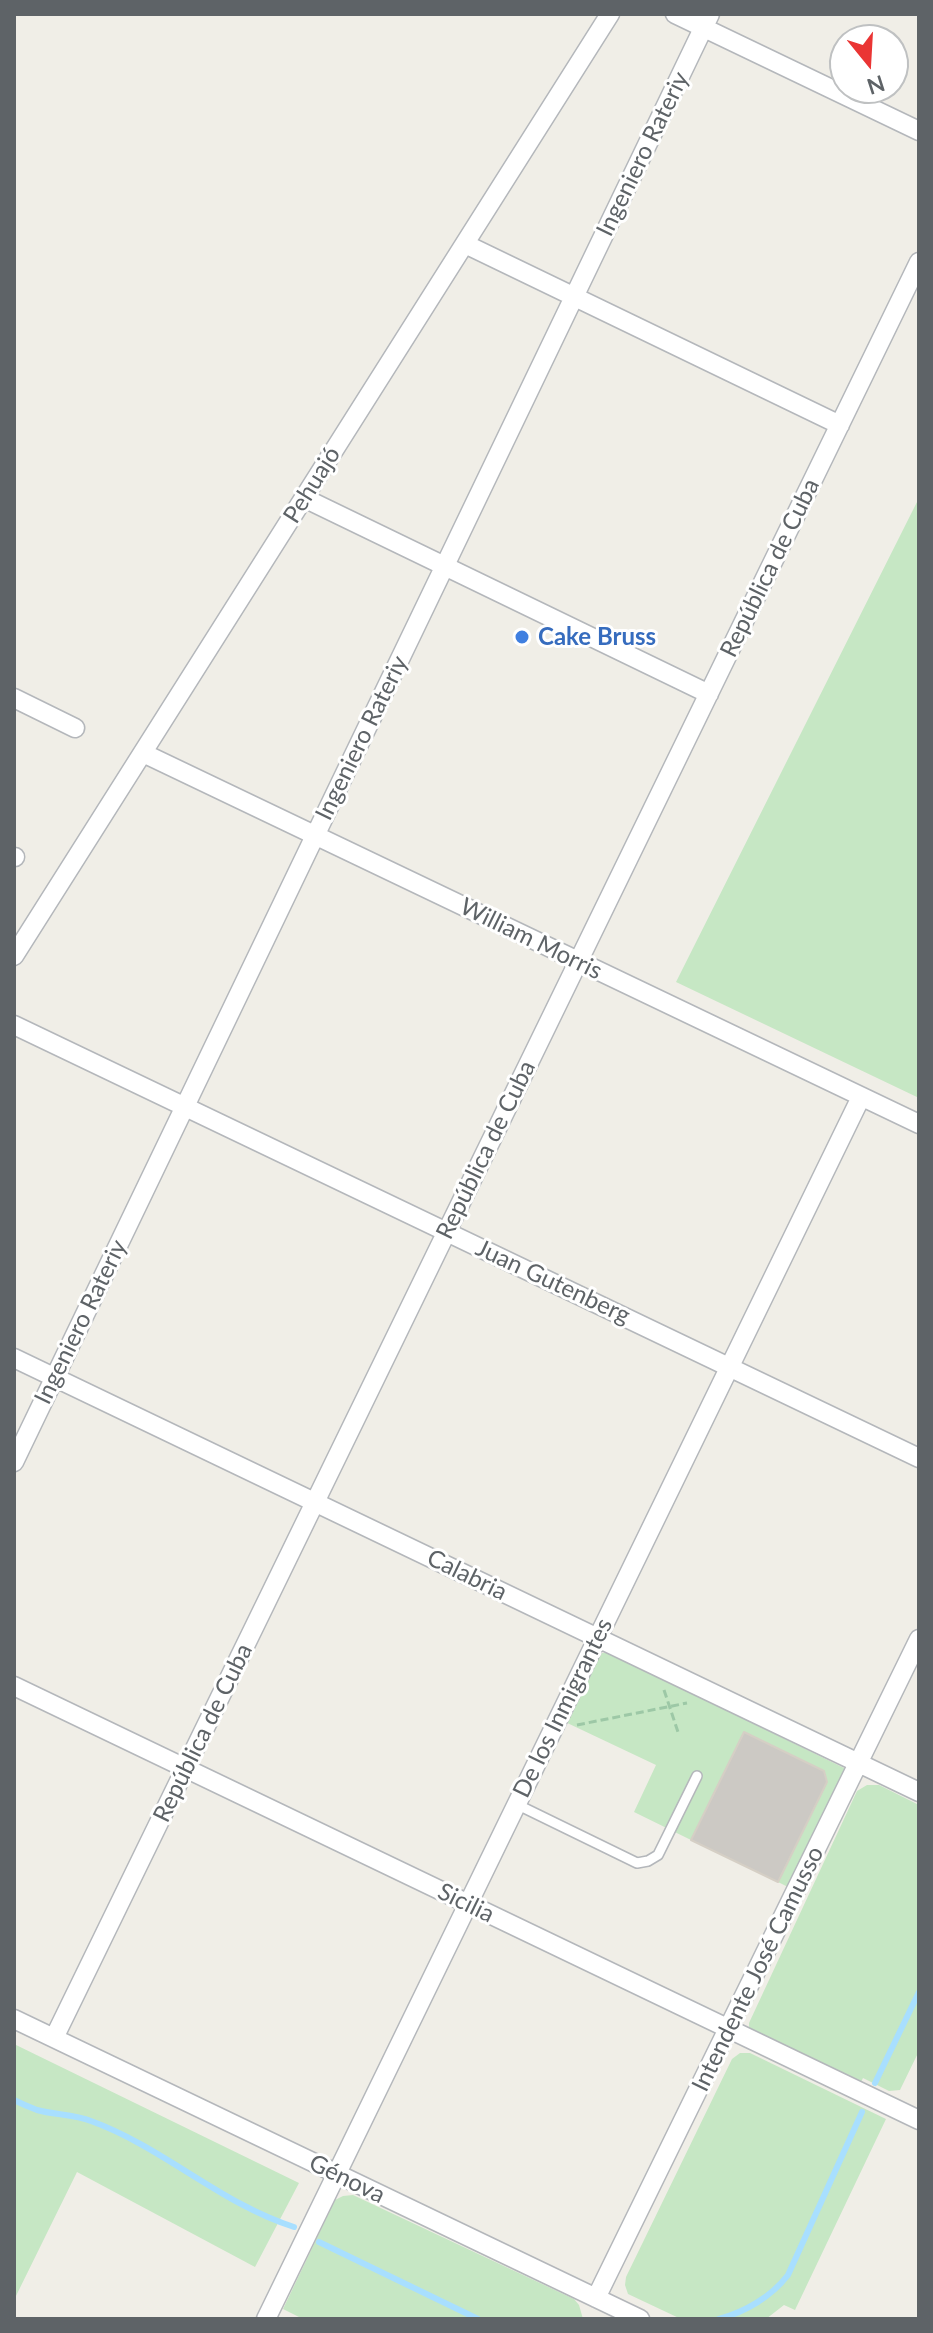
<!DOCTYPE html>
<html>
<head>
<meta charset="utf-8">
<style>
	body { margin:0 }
	#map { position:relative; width:933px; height:2333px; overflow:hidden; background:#f0eee7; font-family:Lato,sans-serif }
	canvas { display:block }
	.frame { position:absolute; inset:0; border:16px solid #5e6367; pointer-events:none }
	.north { position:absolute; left:829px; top:24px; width:80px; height:80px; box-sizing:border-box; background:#fff; border:2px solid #bfc1c2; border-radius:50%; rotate:162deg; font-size:22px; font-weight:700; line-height:32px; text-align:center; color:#5e6367 }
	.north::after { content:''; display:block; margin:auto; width:28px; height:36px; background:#ea3534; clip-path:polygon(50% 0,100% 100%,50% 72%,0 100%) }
</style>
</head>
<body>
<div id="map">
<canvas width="933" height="2333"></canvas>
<div class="frame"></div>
<div class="north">N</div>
</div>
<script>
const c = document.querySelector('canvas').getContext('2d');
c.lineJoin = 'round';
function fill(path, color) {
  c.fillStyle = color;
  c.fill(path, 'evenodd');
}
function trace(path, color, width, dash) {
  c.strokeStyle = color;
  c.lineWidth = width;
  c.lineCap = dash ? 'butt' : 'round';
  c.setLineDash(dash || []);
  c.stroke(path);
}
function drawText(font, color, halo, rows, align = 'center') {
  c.font = font + ' Lato,sans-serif';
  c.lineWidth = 6;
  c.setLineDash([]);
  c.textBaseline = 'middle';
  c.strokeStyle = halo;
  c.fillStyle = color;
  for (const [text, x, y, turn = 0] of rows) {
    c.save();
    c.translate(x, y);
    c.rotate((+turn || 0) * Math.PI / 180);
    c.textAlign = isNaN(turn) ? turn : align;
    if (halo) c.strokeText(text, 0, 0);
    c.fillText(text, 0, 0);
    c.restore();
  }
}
fill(new Path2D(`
	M919,498V1098L676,982Z
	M600,1653H610L844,1768L845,1772L792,1889L778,1882L824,1771L744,1733L691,1840L634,1812L656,1765L563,1721Z
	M867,1785H879L919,1805V2051L900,2090L889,2091L863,2078L860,2084L749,2030V2023L857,1791Z
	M14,2044L299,2183L255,2267L77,2172L14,2300Z
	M740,2053H750L886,2119L795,2310L784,2305L766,2319H681L628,2294L625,2285L626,2277L732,2059Z
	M353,2195L574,2299L579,2305L583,2319H303L283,2309L335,2200L343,2196Z`), '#c6e7c4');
trace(new Path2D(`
	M875,2083L919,1992
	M14,2100C22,2104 29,2107 37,2110C54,2115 74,2114 91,2121C163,2147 221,2204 294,2227
	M319,2242L478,2319
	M719,2319C745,2312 771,2297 788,2275L862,2112`), '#a8dfff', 6);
const building = new Path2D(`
	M744,1732L824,1771L827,1782L778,1882L691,1840Z`);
fill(building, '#ccc9c4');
trace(building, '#d5cfc5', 2);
const service = new Path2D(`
	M516,1804L637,1863L648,1861L658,1855L697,1776`);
const minor = new Path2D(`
	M675,14L919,131
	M465,244L840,425
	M304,498L709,694
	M14,698L75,728
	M143,753L919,1124
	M14,857H15
	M14,956L610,14
	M14,1025L919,1458
	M14,1358L919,1792
	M14,1462L710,14
	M14,1686L919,2120
	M14,2019L640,2319
	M54,2038L919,262
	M596,2298L919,1639
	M266,2319L861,1097`);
trace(service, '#b4b7bb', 12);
trace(minor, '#b4b7bb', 21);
trace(new Path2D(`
	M664,1690L678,1732
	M577,1725L687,1703`), '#9dc8a6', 3, [8, 4]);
trace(service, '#fff', 9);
trace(minor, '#fff', 18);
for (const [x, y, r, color] of [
	[522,637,8,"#3f7fe0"]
]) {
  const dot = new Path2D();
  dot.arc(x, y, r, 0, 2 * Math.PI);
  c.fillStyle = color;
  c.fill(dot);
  trace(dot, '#fff', 3);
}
drawText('24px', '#5e6367', '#fff', [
	["Ingeniero Rateriy",643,154,-64],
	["Pehuajó",312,485,-58],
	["República de Cuba",770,568,-64],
	["Ingeniero Rateriy",362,738,-64],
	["William Morris",531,939,26],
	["República de Cuba",486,1150,-64],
	["Juan Gutenberg",553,1282,25],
	["Ingeniero Rateriy",81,1322,-64],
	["Calabria",467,1575,26],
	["De los Inmigrantes",563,1708,-64],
	["República de Cuba",203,1733,-64],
	["Sicilia",466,1903,26],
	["Intendente José Camusso",758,1969,-64],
	["Génova",347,2179,26]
]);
drawText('bold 24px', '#366cbe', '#fff', [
	["Cake Bruss",538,637]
], 'left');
</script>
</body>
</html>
